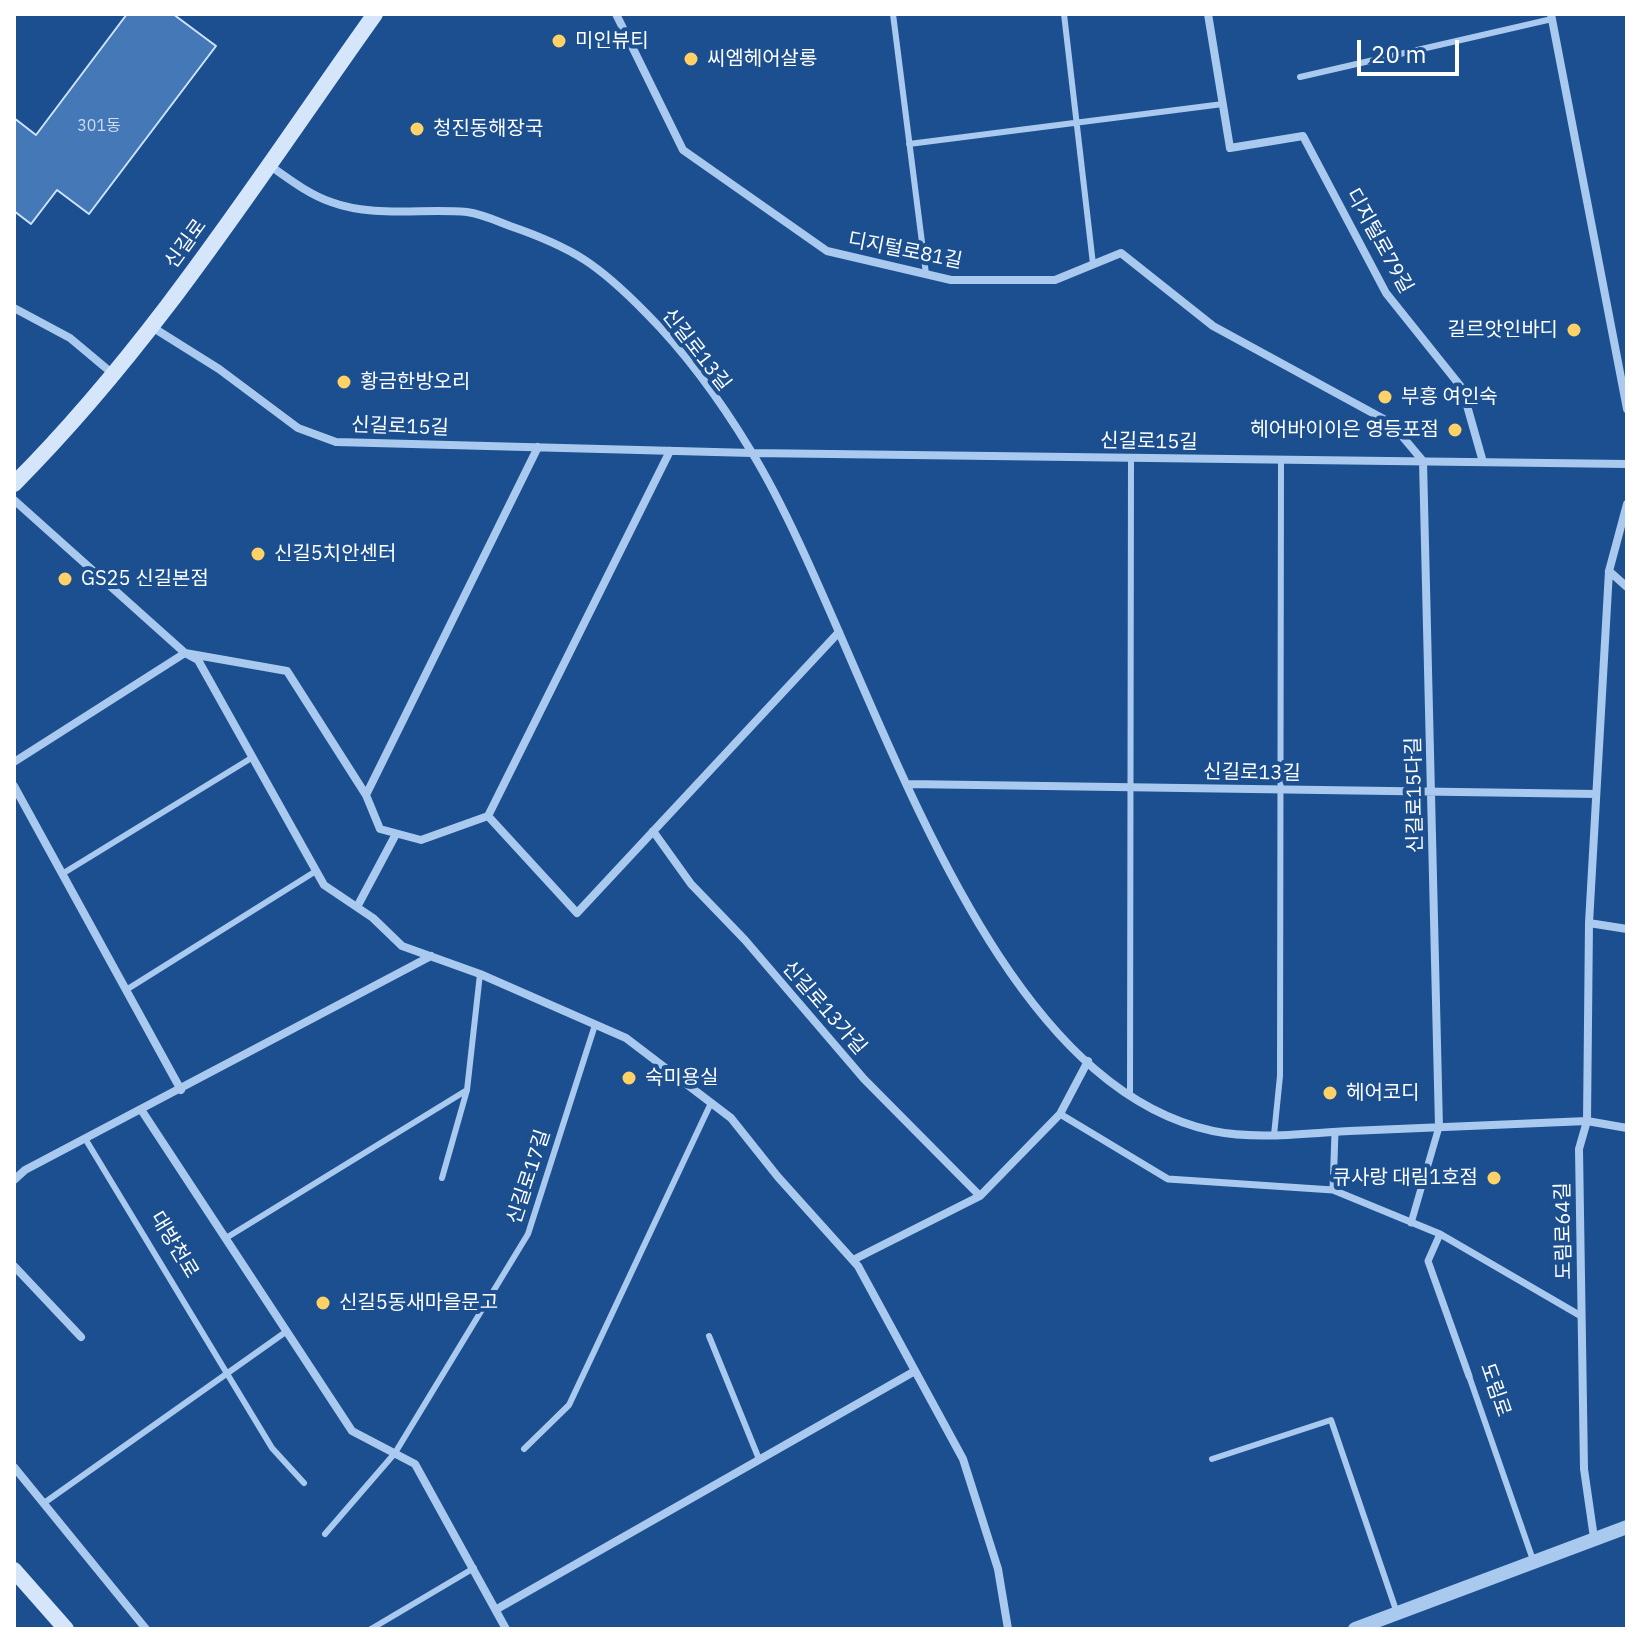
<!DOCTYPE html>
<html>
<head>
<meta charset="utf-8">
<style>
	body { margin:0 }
	#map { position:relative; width:1641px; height:1643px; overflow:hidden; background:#1b4f8f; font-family:"IBM Plex Sans",sans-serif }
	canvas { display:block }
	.frame { position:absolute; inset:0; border:16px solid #fff; pointer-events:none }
	.scale { position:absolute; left:1357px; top:40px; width:102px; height:36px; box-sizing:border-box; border:4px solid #fff; border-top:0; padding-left:10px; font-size:24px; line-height:28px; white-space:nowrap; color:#fff; -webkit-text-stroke:6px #1b4f8f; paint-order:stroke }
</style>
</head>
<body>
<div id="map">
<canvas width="1641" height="1643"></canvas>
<div class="frame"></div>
<div class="scale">20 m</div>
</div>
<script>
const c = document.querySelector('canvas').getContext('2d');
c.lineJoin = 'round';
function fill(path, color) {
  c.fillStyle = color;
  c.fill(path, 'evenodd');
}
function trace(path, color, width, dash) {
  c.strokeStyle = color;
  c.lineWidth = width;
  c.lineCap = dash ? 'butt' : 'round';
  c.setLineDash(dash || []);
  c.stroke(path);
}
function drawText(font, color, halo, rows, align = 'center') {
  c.font = font + ' "IBM Plex Sans","Noto Sans KR",sans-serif';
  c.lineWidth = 8;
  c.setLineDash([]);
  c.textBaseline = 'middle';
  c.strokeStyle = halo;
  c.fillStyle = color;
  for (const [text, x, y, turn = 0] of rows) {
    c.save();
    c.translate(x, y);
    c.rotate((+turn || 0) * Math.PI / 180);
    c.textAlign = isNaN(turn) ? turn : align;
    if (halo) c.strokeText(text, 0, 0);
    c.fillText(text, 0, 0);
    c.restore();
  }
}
const building = new Path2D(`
	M127,14H173L216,46L89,214L57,190L31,224L14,211V118L36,135Z`);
fill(building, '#4478b7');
trace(building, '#cfe3fa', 2);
trace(new Path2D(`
	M893,14L926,274
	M1064,14L1093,264
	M1300,77L1552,19
	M909,144L1223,104
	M62,874L253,757
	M126,990L316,871
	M1130,1095L1131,457
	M1274,1135L1280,1076L1281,460
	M86,1140L272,1448L304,1483
	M442,1178L467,1090L480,974
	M226,1238L467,1090
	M709,1336L759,1459
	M1469,1376L1533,1560
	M524,1449L569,1405L711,1103
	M1212,1459L1331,1420L1397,1613
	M44,1503L287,1331
	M325,1534L395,1453L528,1234L595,1025
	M371,1629L474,1568`), '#a9c9ee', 6);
trace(new Path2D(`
	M1060,1114L1168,1179L1333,1190L1440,1234L1581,1316
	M1333,1190L1335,1132
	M1411,1223L1439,1127
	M1440,1234L1428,1261L1469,1376`), '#a9c9ee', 7);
trace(new Path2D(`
	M616,14L683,150L827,251L951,280H1055L1121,253L1213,326L1391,423L1423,461L1439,1127
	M1208,14L1230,148L1303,136L1386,293L1462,388L1483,462
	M1551,14L1627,409
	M269,165C289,179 308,194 331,202C374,218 423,208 467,212C482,214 497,221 510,226C574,248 599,265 646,313C686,353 722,403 751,451C867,640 970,1079 1213,1131C1257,1140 1306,1133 1350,1131C1429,1128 1508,1124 1587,1121L1627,1128
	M14,308L70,338L113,374
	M152,327L219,369L298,428L336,442L752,453L1627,464
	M14,500L185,653L287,671L366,795L380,829L421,840L488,816
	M1609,571L1627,587
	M14,762L185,653L198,660L324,885L373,918L402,946L480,974L626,1038L731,1118L778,1177L858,1266L963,1459L998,1569L1008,1629
	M907,784L1596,794
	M14,786L181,1090
	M366,795L538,447
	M488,816L577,913L839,632
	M488,816L670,451
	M653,831L691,884L745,940L864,1079L980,1196
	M357,907L396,834
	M1589,923L1627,929
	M142,1111L352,1431L415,1464L506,1629
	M14,1180L25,1170L431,956
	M853,1260L980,1196L1060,1114L1088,1061
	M14,1266L81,1337
	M14,1467L146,1629
	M1594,1538L1584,1469L1579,1149L1587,1121L1589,923L1609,571L1627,504
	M497,1609L915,1371`), '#a9c9ee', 8);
trace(new Path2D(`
	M1355,1629L1627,1527`), '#a9c9ee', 14);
trace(new Path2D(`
	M14,484C154,344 261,174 375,14
	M14,1570L66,1629`), '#d6e6fa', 16);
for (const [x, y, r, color] of [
	[559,41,8,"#ffd166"],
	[691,59,8,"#ffd166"],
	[417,129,8,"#ffd166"],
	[1574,330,8,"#ffd166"],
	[344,382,8,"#ffd166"],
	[1385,397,8,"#ffd166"],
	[1455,430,8,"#ffd166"],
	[258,554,8,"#ffd166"],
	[65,579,8,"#ffd166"],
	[629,1078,8,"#ffd166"],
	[1330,1093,8,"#ffd166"],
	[1494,1178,8,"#ffd166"],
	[323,1303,8,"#ffd166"]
]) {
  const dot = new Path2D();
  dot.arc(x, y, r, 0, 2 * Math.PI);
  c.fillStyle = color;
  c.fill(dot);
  trace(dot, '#1b4f8f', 3);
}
drawText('16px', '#d0dded', null, [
	["301동",99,126]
]);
drawText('20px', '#fff', '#1b4f8f', [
	["미인뷰티",575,41],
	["씨엠헤어살롱",707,59],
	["청진동해장국",433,129],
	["길르앗인바디",1558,330,"right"],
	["황금한방오리",360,382],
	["부흥 여인숙",1401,397],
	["헤어바이이은 영등포점",1439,430,"right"],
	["신길5치안센터",274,554],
	["GS25 신길본점",81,579],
	["숙미용실",645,1078],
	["헤어코디",1346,1093],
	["큐사랑 대림1호점",1478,1178,"right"],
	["신길5동새마을문고",339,1303]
], 'left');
drawText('20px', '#fff', '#1b4f8f', [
	["디지털로79길",1379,241,61],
	["신길로",186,244,-54],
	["디지털로81길",905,251,11],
	["신길로13길",696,350,52],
	["신길로15길",400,427,2],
	["신길로15길",1149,442,1],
	["신길로13길",1252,773,1],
	["신길로15다길",1415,795,-91],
	["신길로13가길",824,1008,49],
	["신길로17길",529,1177,-72],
	["도림로64길",1564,1231,-91],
	["대방천로",174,1245,59],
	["도림로",1495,1390,71]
]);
</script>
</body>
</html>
